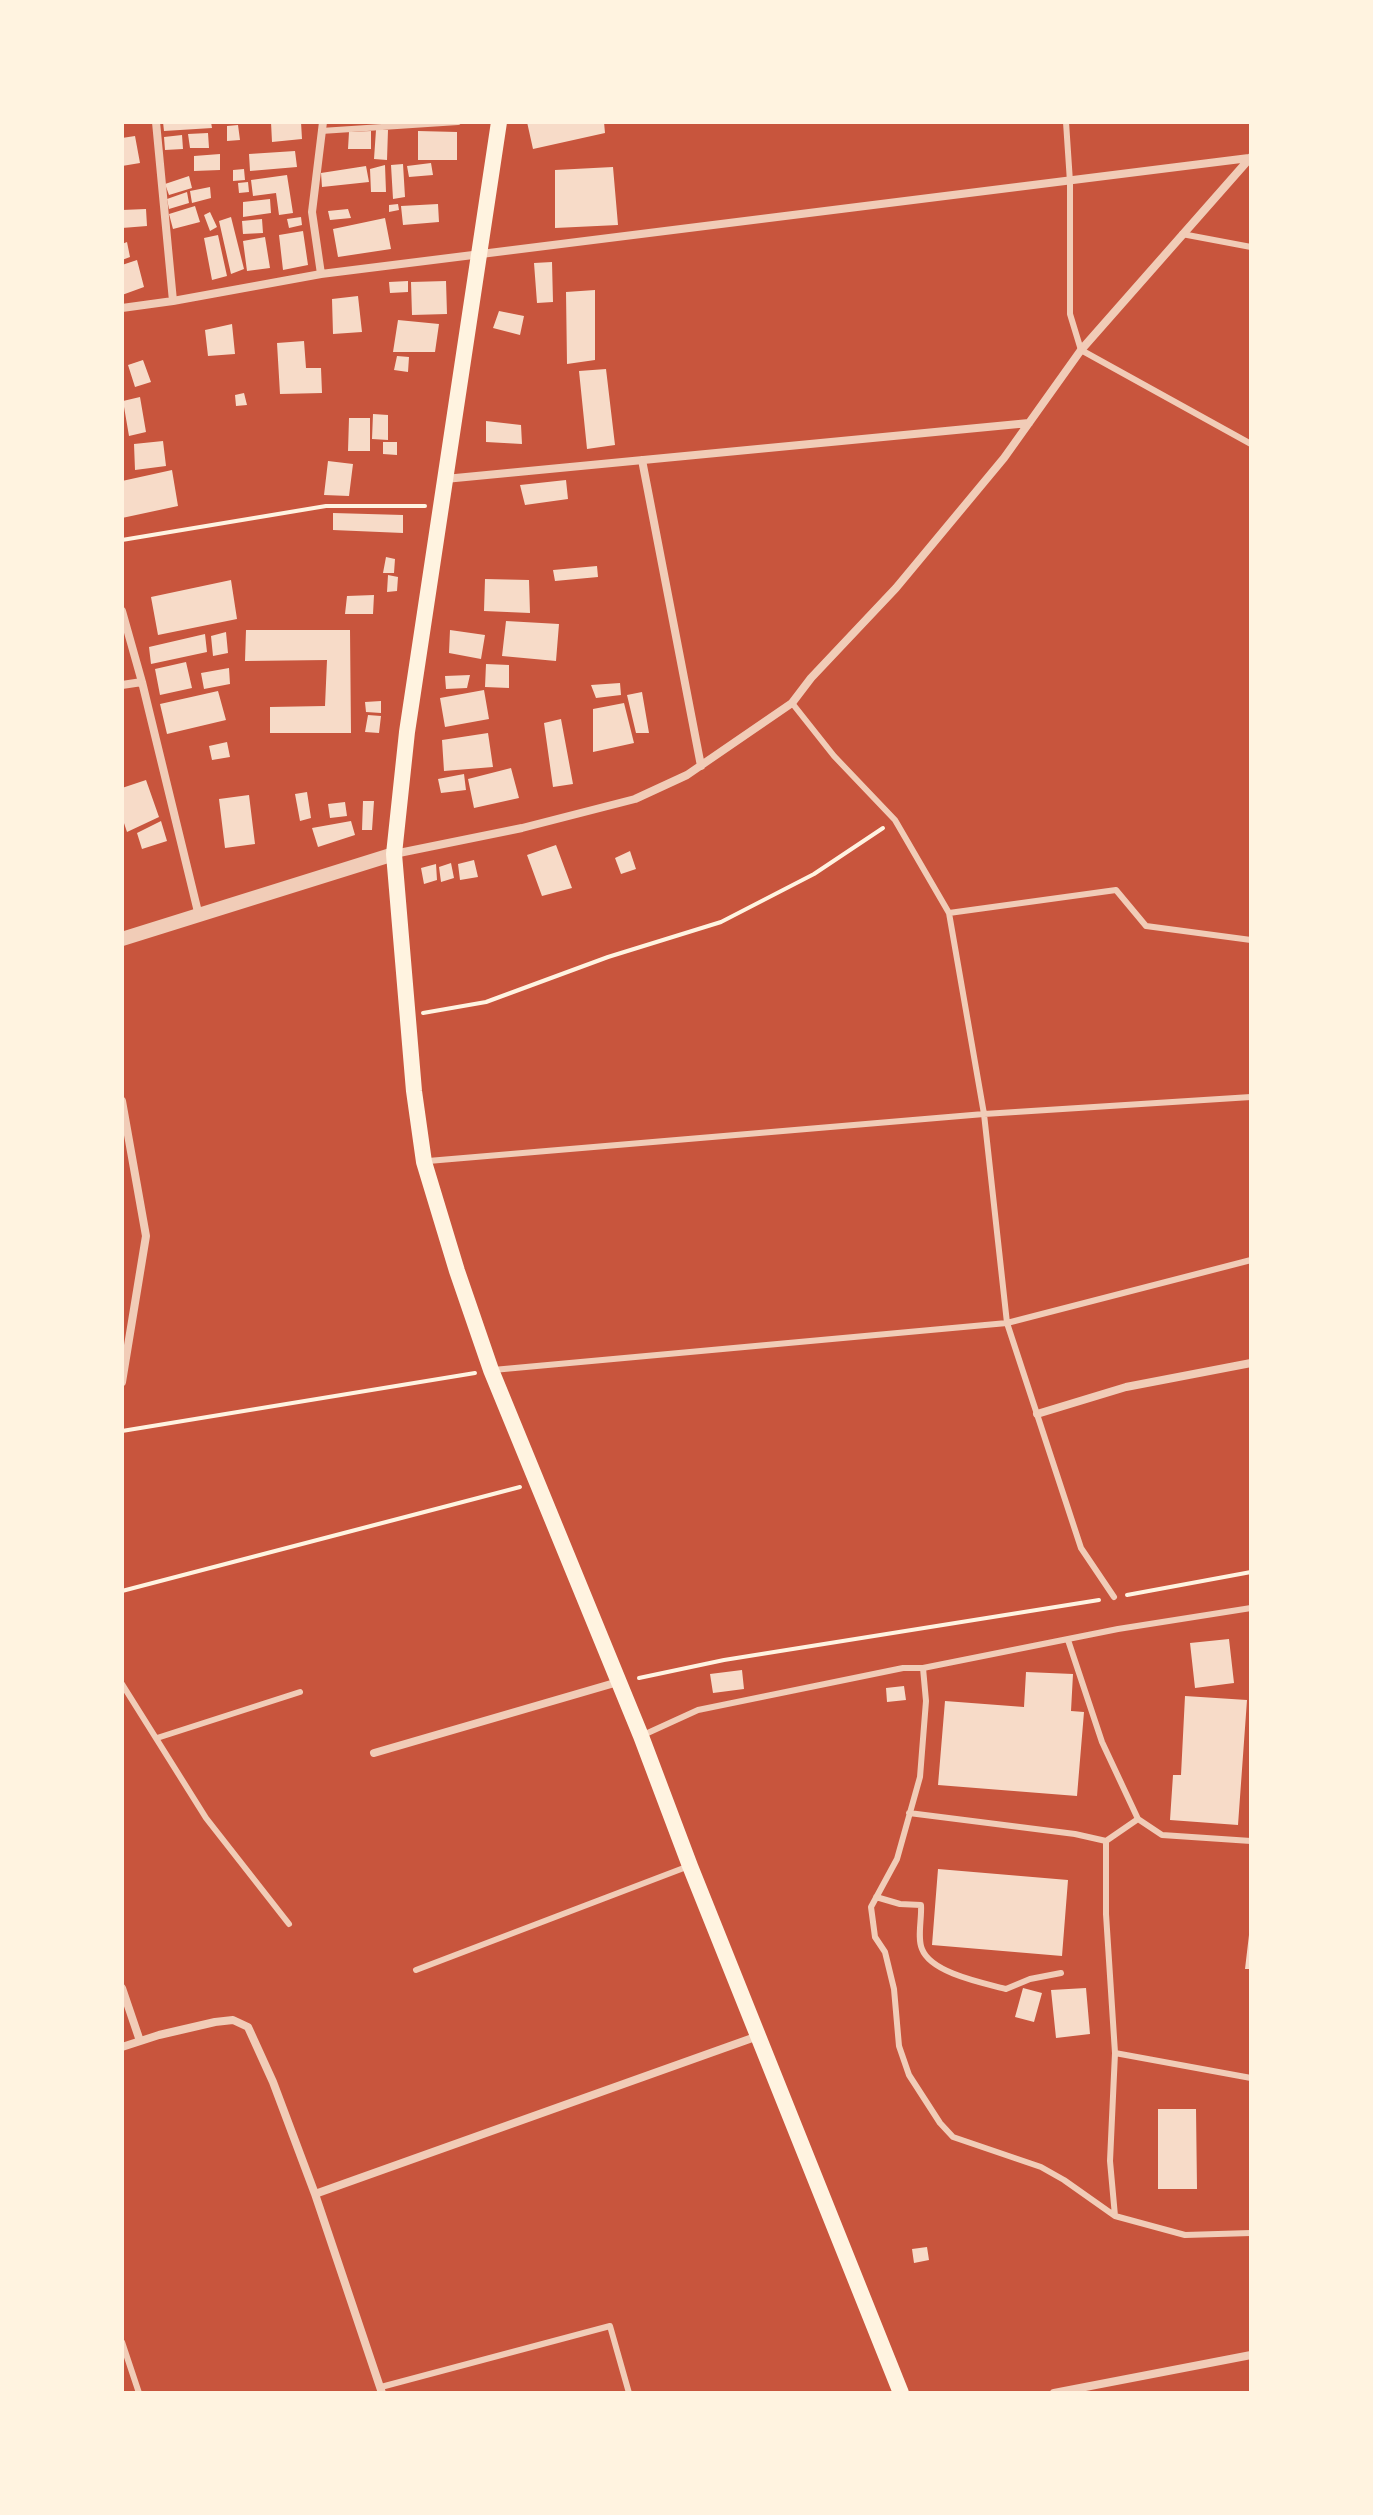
<!DOCTYPE html>
<html>
<head>
<meta charset="utf-8">
<style>
	body { margin:0 }
	#map { position:relative; width:1373px; height:2515px; overflow:hidden; background:#c8553d; font-family:Commissioner,sans-serif }
	canvas { display:block }
	.frame { position:absolute; inset:0; border:124px solid #fff3e0; pointer-events:none }
</style>
</head>
<body>
<div id="map">
<canvas width="1373" height="2515"></canvas>
<div class="frame"></div>
</div>
<script>
const c = document.querySelector('canvas').getContext('2d');
c.lineJoin = 'round';
function fill(path, color) {
  c.fillStyle = color;
  c.fill(path, 'evenodd');
}
function trace(path, color, width, dash) {
  c.strokeStyle = color;
  c.lineWidth = width;
  c.lineCap = dash ? 'butt' : 'round';
  c.setLineDash(dash || []);
  c.stroke(path);
}
fill(new Path2D(`
	M163,122H211L212,128L164,131Z
	M271,122H301L302,139L272,142Z
	M527,122H604L605,133L533,149Z
	M238,125L240,140L227,141V126Z
	M376,130H388L387,160L374,159Z
	M371,131V149H348L349,132Z
	M418,131L457,132V160H418Z
	M208,133L209,148H190L188,134Z
	M182,135L183,149L165,150L164,137Z
	M135,136L140,163L122,166V138Z
	M295,151L297,167L250,171L249,154Z
	M220,154V170L194,171V156Z
	M431,163L433,175L409,177L407,166Z
	M403,164L405,197L393,199L391,165Z
	M385,165L386,192H371L370,169Z
	M366,166L369,182L322,187L321,173Z
	M613,167L618,225L555,228V170Z
	M244,169L245,180L233,181V170Z
	M287,175L293,213L279,215L276,193L253,196L251,180Z
	M189,176L192,188L169,195L165,184Z
	M248,182L249,192L239,193L238,183Z
	M210,187L211,198L192,203L190,191Z
	M187,192L189,203L169,209L167,199Z
	M270,199L271,213L243,217V202Z
	M398,204L399,210L389,212V205Z
	M438,204L439,222L403,225L401,206Z
	M195,206L200,222L173,229L169,214Z
	M146,209L147,226L122,228V210Z
	M348,209L351,218L330,220L328,211Z
	M210,212L217,227L210,231L204,215Z
	M231,217L244,269L231,274L219,221Z
	M301,217L302,225L289,228L287,219Z
	M385,218L391,249L338,257L333,229Z
	M262,219L263,233L243,234L242,221Z
	M303,231L308,265L283,270L279,235Z
	M218,235L227,276L212,280L204,238Z
	M265,237L270,268L247,271L243,241Z
	M127,242L130,257L122,260V244Z
	M137,260L144,287L122,295V265Z
	M552,262L553,302L537,303L534,263Z
	M408,281V292L390,293L389,282Z
	M446,281L447,314L412,315L411,282Z
	M595,290V360L567,364L566,292Z
	M358,296L362,332L333,334L332,299Z
	M499,311L524,316L520,335L493,328Z
	M398,320L439,324L435,352H393Z
	M232,324L235,354L208,356L205,330Z
	M304,341L306,368H321L322,393L280,394L277,343Z
	M397,356L409,357L408,372L394,370Z
	M143,360L151,382L135,387L128,365Z
	M606,369L615,445L587,449L579,371Z
	M244,393L247,405L236,406L235,395Z
	M140,397L146,432L129,436L123,401Z
	M373,414L388,415V440L372,439Z
	M349,418H370V451H348Z
	M486,421L521,425L522,444L486,442Z
	M163,441L166,466L135,470L134,444Z
	M383,442H397V455L383,454Z
	M328,461L353,464L349,496L324,495Z
	M172,470L178,506L122,518V481Z
	M566,480L568,499L525,505L520,485Z
	M333,513L403,515V533L333,530Z
	M386,557L395,559L394,573H383Z
	M597,566L598,577L555,581L553,570Z
	M388,575L398,577L397,591L387,592Z
	M485,579L529,580L530,613L484,611Z
	M231,580L237,619L158,635L151,597Z
	M374,595L373,614H345L347,596Z
	M506,621L559,624L556,661L502,656Z
	M246,630H350L351,733H270V707L325,706L327,660L245,661Z
	M450,630L485,635L481,659L449,653Z
	M226,632L228,653L213,656L211,636Z
	M205,634L207,652L151,664L149,647Z
	M186,662L192,688L160,695L155,669Z
	M486,664L509,665V688L485,687Z
	M229,668L230,684L204,689L201,673Z
	M470,675L467,688L446,689L445,676Z
	M620,683L621,695L596,698L591,685Z
	M484,690L489,719L445,727L440,698Z
	M218,691L226,720L167,734L160,704Z
	M642,692L649,733H636L627,695Z
	M381,701V713L366,712L365,702Z
	M624,703L634,743L593,752V709Z
	M368,715L381,716L379,733L365,732Z
	M561,719L573,784L553,787L544,723Z
	M488,733L493,767L444,771L442,740Z
	M227,742L230,757L212,760L209,746Z
	M511,768L519,798L474,808L468,779Z
	M464,774L466,790L441,793L438,779Z
	M146,780L159,817L127,832L122,817V788Z
	M307,792L311,818L300,821L295,794Z
	M249,795L255,844L225,848L219,799Z
	M363,801H374L372,830H362Z
	M345,802L347,816L330,818L328,804Z
	M161,821L167,841L142,849L137,833Z
	M351,821L355,835L318,847L312,828Z
	M556,845L572,888L542,896L527,855Z
	M630,851L636,869L621,874L615,858Z
	M474,860L478,877L460,880L458,864Z
	M451,863L454,878L441,882L439,867Z
	M436,864L437,880L424,884L421,868Z
	M1229,1639L1234,1683L1195,1688L1190,1643Z
	M742,1670L744,1689L713,1693L710,1674Z
	M1026,1672L1073,1674L1071,1711L1084,1712L1077,1796L938,1785L945,1701L1024,1707Z
	M904,1686L906,1700L887,1702L886,1688Z
	M1185,1696L1247,1700L1238,1825L1170,1820L1173,1775H1181Z
	M938,1869L1068,1880L1062,1956L932,1945Z
	M1249,1935H1251V1969H1245Z
	M1023,1988L1042,1993L1034,2022L1015,2017Z
	M1086,1988L1090,2034L1056,2038L1051,1990Z
	M1158,2109H1196L1197,2189H1158Z
	M927,2247L929,2260L914,2263L912,2249Z`), '#f7dbc8');
trace(new Path2D(`
	M122,540L326,506H425
	M423,1013L486,1002L608,957L721,922L814,874L883,828
	M122,1431L475,1373
	M122,1591L520,1487
	M1127,1595L1251,1572
	M639,1678L724,1660L1099,1600`), '#fff3e0', 4);
trace(new Path2D(`
	M1066,122L1070,182V314L1081,350L1251,444
	M321,131L458,122
	M1182,234L1251,247
	M792,703L834,756L895,820L949,913L984,1114L1007,1323L1081,1548L1114,1597
	M949,913L1116,890L1146,926L1251,940
	M428,1161L984,1114L1251,1097
	M493,1370L1007,1323L1251,1260
	M1068,1640L1102,1742L1138,1819L1106,1841V1914L1115,2053L1110,2161L1115,2216L1185,2235L1251,2233
	M923,1668L926,1701L920,1777L897,1859L871,1907L875,1937L885,1952L894,1989L899,2046L909,2075L940,2123L953,2137L1041,2167L1064,2180L1115,2216
	M122,1684L206,1818L289,1924
	M641,1736L698,1710L903,1668H923L1118,1629L1251,1608
	M157,1738L300,1692
	M909,1813L1075,1834L1106,1841
	M1138,1819L1162,1835L1251,1841
	M876,1897L900,1904L921,1905C922,1918 917,1938 922,1949C931,1973 983,1983 1006,1989L1030,1979L1061,1973
	M416,1970L689,1866
	M1115,2053L1251,2078
	M122,2342L139,2393
	M381,2387L610,2326L629,2393`), '#f1ccb7', 6);
trace(new Path2D(`
	M156,122L173,301
	M321,274L312,212L323,122
	M122,308L173,301L321,274L1249,158
	M642,460L701,766
	M445,479L1029,423
	M122,611L142,682L199,916
	M122,685L142,682
	M394,854L522,828L635,799L687,775L792,703L811,678L896,588L1004,458L1081,350L1251,157
	M122,1101L146,1236L122,1382
	M1037,1414L1126,1387L1251,1363
	M374,1753L618,1682
	M122,1988L140,2041
	M122,2047L159,2035L215,2022L233,2020L248,2027L273,2082L315,2194L758,2036
	M315,2194L382,2393
	M1054,2393L1251,2355`), '#f1ccb7', 8);
trace(new Path2D(`
	M122,939L394,854`), '#f1ccb7', 14);
trace(new Path2D(`
	M499,122L407,732L394,854L414,1091L424,1162L457,1271L491,1370L641,1736L690,1866L901,2393`), '#fff3e0', 16);
</script>
</body>
</html>
